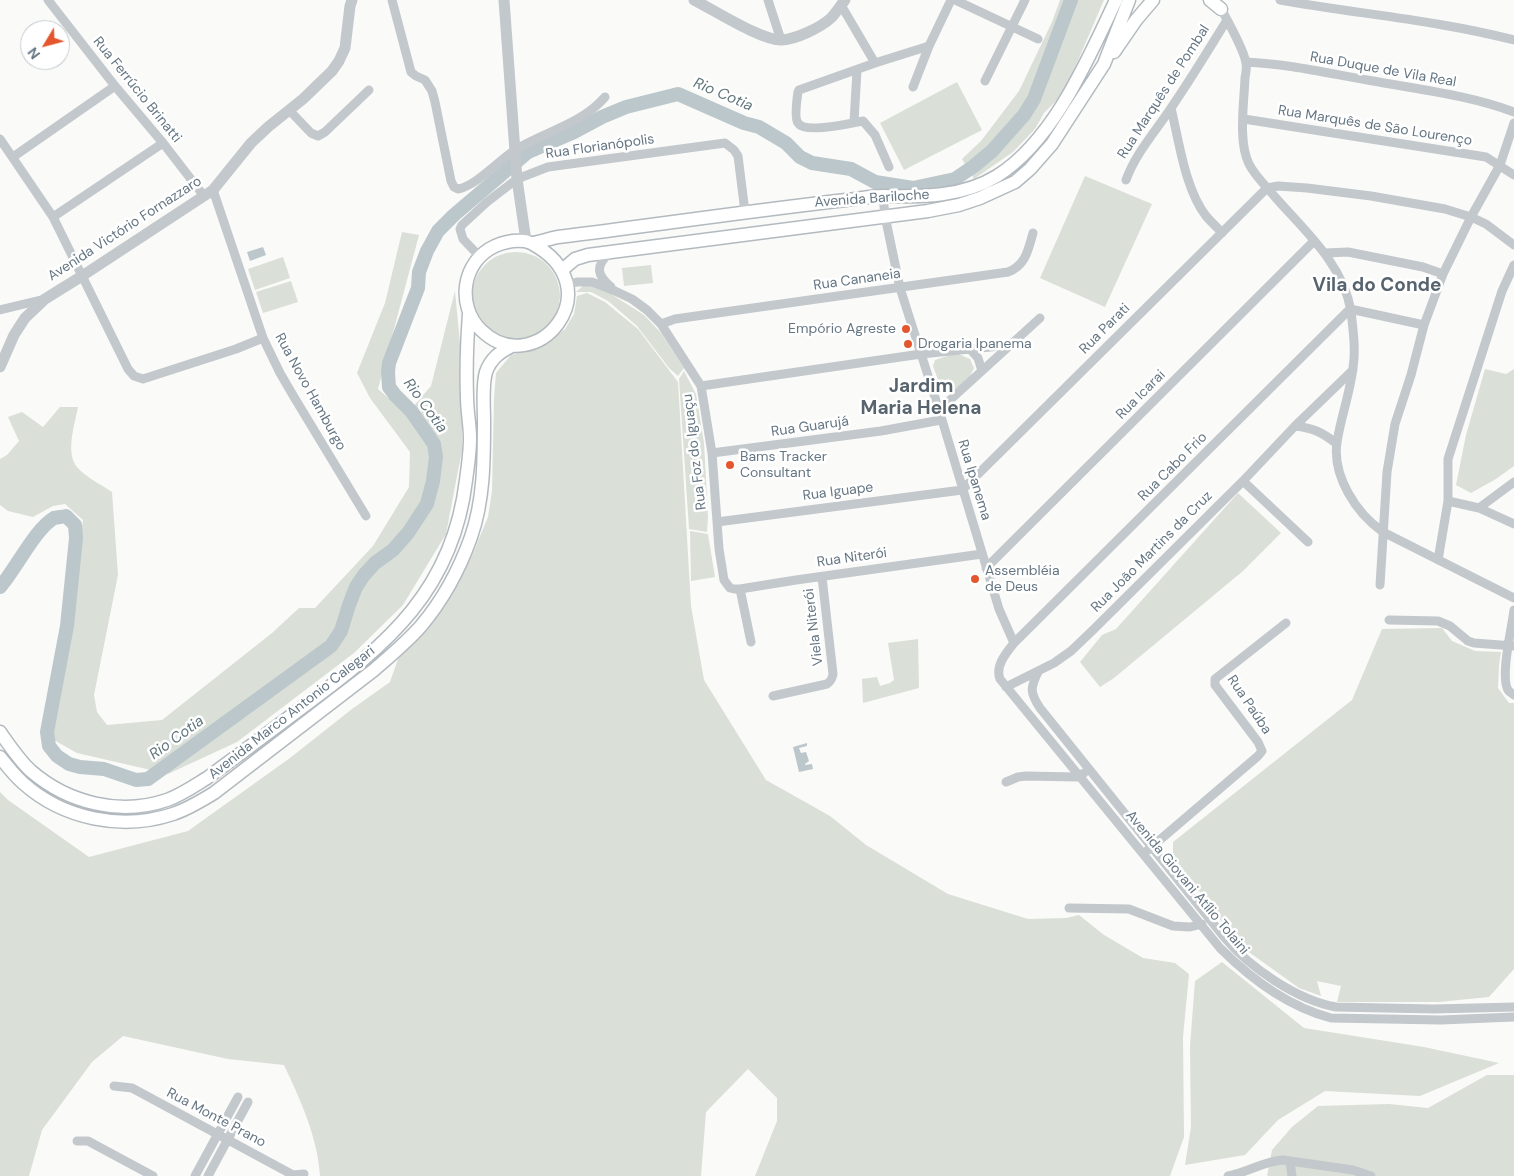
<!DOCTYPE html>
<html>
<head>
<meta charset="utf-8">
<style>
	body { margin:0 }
	#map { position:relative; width:1514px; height:1176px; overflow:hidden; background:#fafaf8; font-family:"DM Sans",sans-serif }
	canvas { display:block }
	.north { position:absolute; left:20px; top:20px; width:50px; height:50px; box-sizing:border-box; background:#fff; border:1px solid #c1c8cd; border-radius:50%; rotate:233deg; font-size:14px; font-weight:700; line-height:20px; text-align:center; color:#657683 }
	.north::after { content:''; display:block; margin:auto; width:18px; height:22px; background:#e4572e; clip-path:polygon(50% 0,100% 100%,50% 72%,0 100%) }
</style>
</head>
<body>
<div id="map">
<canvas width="1514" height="1176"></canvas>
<div class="north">N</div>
</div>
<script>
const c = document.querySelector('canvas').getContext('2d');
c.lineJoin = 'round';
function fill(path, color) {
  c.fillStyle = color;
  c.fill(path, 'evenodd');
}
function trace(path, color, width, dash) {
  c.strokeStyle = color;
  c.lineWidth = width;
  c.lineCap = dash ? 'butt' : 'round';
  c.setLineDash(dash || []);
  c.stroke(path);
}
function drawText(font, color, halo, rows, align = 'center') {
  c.font = font + ' "DM Sans",sans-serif';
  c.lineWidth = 5;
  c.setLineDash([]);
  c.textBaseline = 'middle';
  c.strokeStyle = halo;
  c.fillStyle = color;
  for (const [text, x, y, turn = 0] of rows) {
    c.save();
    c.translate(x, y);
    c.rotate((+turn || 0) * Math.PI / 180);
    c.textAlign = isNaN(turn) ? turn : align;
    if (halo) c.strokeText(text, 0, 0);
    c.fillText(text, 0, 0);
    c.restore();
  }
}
fill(new Path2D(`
	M1060,0H1104L1064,93L1044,113L1035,129L1013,152L974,179L962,159L981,141L1019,91L1052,22Z
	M957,82L982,130L904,170L880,123Z
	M1085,176L1152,204L1105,307L1040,278Z
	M402,232L419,235L378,389L407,414L431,386L455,291L462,364V450L446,534L403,605L354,653L237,742L168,774L77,753L52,739L83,520L65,504L53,506L33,517L8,511L0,505V459L7,455L19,441L8,417L22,412L43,427L60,407H78C75,423 65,453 77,467C84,476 103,486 112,492L118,575L94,695L97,712L107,725L162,720L272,633L299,608H315L373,546L409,487L410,452L370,398L357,373L385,303Z
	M472 296a44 44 0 1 1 88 0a44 44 0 1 1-88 0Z
	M283,257L290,278L255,290L248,269Z
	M651,265L653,283L624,286L622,268Z
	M291,281L298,302L263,313L256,292Z
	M585,284L611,294L644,315L661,333L684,368L678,376L669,368L637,326L608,301L591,292H576Z
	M587,293L605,302L638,329L678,382L691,606L704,680L766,780L830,816L866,845L948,894L1028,919L1066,918L1079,915L1104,935L1143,958L1175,963L1189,974L1183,1037L1184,1137L1170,1176H755L777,1121V1098L748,1069L706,1112L701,1176H320C318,1138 300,1099 284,1065L228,1059L123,1036L92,1062L42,1130L29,1176H0V792L8,800L89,857L188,831L290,758L352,709L390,682L398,659L445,606L473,553L488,517L492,491L494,398L496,373L511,355L544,344L565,329L574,314L577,296Z
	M956,353L970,359L974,368L969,378L950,394L941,388L933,366L935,360Z
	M1485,369L1506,374L1514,369V466L1496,479L1471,493L1456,485L1466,435Z
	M684,371L696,394L704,443L708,517L707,532L689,529L679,379Z
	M1238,493L1281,533L1243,571L1114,678L1100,687L1080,662L1102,635L1116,629Z
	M690,531L708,534L715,577L691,581Z
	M1442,628L1452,641L1475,651L1501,652L1499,665L1498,688L1509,703H1514V969L1489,997L1439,1002H1337L1341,986L1317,981L1321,996L1299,988L1239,945L1173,856V842L1352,700L1382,629Z
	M918,639L919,688L863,703L862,679L877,677L880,686L890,683L894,680L888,643Z
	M1222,962L1304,1028L1424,1047L1499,1063L1420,1096L1325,1091L1278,1120L1245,1155L1185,1165L1191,1127L1190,1046L1195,981Z
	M1487,1075H1514V1176H1267L1272,1150L1292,1127L1318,1106L1389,1104L1428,1108Z`), '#dadfd7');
fill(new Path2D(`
	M263,247L266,255L250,261L247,252Z
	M807,743V746L799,748L801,753L806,752L809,761L805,764V765L812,764L813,769L799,772L793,747Z`), '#bbc7cb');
trace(new Path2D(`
	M0,587C16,569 35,529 54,518C57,517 62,517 66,516L75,525L76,538L67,626L47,732L49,746L57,756L69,764L80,767L104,769L136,780L148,779L331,646L341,631L349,605L356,587L364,575L375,563L393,550L408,533L427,504L433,481L436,457L434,444L411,411L395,395L389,387L388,372L389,363L418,288L419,272L427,251L438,231L454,215L528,152L574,132L602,117L626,107L678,94L744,123L759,127L786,143L800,157L812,163L851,169L875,182L913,188L955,179L974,166L992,151L1024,115L1034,99L1071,0`), '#bbc7cb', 14);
const secondary = new Path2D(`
	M1210,0L1221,9
	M1114,52L1136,20L1153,0
	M531,243C616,288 535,383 481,330C456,306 462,261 495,246C504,242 514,240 524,241C527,241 529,243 532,243C537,243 551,238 558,237C654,225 750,211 846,200C858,199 871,196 883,196C922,197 963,197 997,176C1054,140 1088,59 1116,0
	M562,270L575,259L588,255L928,211L959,205L980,198L1015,182L1030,169L1052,144L1104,64L1129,0
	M0,732C9,745 19,760 31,771C68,803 120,816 167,800C181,795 194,786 207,778C240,754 272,730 304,706C388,644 453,590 466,480C468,466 470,452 470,438C470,425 467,411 467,397C466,369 467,341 469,314
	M0,757C7,766 14,775 23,783C63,819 122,831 173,814C188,809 201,801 214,793L374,670C390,656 407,642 421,626C442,601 460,568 471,537C484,500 484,460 484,421C484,407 482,385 486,372C491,358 500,352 512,346`);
trace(secondary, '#b3babf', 15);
trace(new Path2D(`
	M48,0L115,86L163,143L204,196
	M392,0L411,72L416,76L425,80L432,91L435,102L451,181L454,187L458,189C476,186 499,160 515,150C544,132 582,124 605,97
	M768,0L781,40
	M955,0L1038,39
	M1280,0C1358,14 1437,20 1514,40
	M841,5L875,63
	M1219,5C1226,18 1244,49 1246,63C1247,68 1246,73 1245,78C1244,103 1238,142 1249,164C1255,176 1266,186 1275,197C1305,231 1343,264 1351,311C1353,330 1356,349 1353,368C1350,393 1341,417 1337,442C1332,476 1356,513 1383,532L1514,598
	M1246,62C1291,64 1335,75 1379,82C1423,90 1472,96 1514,112
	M985,81L1025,0
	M913,87L929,46L951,0
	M1171,108C1179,141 1185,189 1206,216C1211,222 1217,227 1222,233
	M290,111L311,133L318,136L325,132L369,90
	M1244,119L1486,157L1514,175
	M854,122L857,70
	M0,139L53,217L128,369L134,376L143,379L236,349L263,338
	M13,157L115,86
	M889,167L875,135L863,121C851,123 805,134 798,123C794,118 797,99 798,92L799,90L875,63L929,46
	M1126,180C1136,153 1155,132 1171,108C1191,79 1209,49 1227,20
	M213,190L263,338L280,373L294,397L366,516
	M883,196L885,216L900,288L939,410L999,609L1014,643C1006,653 995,666 1000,679L1220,948C1251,979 1289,1007 1331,1018L1441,1020L1514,1017
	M53,217L163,143
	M609,253C595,267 597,275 611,287
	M1325,253L1348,252L1423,267L1443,274
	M480,257L463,239L460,229L462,225L487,202L517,179L548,167L725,143L734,150L738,156L745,212
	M567,285L577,282H592L615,291L632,299L647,310L661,324L701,386L712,453L719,549L724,580L730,588L734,589H740L796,580L982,554
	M0,310L45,299
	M661,324L675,319L1008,272C1026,265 1028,250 1033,233
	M970,349L978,358L982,371
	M701,386L921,354L1010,345
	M939,410L1040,318
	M1295,426C1313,428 1322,432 1337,444
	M712,453L881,431L941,420
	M1243,481L1308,542
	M1448,501L1479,508L1514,524
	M1479,508L1514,482
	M717,522L962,490L1267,188L1278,186L1307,188L1371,196L1445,209L1471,217L1486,224L1514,245
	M1438,560L1448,501V459L1502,291L1514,265
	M986,568L1314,241
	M1380,585L1387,472L1395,424L1411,375L1424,325L1443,274L1471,217L1500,165L1514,123
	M740,589L751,642
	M1514,610C1512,627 1500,676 1508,690C1510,693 1512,693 1514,695
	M1389,620L1438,621L1450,626L1468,641L1474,643L1514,646
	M1014,643L1350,309L1424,325
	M1038,672C1030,688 1030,693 1040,708L1224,937C1250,968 1297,1000 1336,1007L1434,1009L1514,1007
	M1006,687L1054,663L1071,651L1093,630L1243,481L1295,426L1353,370
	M773,696L827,684C831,681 832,679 833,674L822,577
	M1006,782L1018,777L1026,776L1077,777L1084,773
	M1148,850L1258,756L1262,751L1258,742L1215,685V679L1286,623
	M1069,908L1129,909L1173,926L1190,927L1202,924
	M114,1086L132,1088L293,1175L304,1174
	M77,1141H88L153,1176
	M1290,1162L1292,1176
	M195,1176L238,1097
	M208,1176L248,1102
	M1228,1176C1246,1173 1264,1161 1283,1160L1353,1170L1371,1176`), '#c3c8cc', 9);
trace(new Path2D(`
	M504,0L517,179L526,241
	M694,0C714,10 762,41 782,40C796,39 820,28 831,18C836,13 840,6 845,0
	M0,367L14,335L25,318L45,299L82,276L213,190L251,143L268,127L303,99L332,71L339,61L345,48L350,6L352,0`), '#c3c8cc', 11);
trace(secondary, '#fff', 12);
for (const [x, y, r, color] of [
	[906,329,5,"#e4572e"],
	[908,344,5,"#e4572e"],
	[730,465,5,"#e4572e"],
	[975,579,5,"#e4572e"]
]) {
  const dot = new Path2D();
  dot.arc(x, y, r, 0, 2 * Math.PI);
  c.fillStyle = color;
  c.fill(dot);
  trace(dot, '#fff', 2);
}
drawText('14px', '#657683', '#fff', [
	["Rua Duque de Vila Real",1383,70,10],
	["Rua Ferrúcio Brinatti",137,90,51],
	["Rua Marquês de Pombal",1164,92,-57],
	["Rua Marquês de São Lourenço",1375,126,9],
	["Rua Florianópolis",600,147,-8],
	["Avenida Bariloche",872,199,-4],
	["Avenida Victório Fornazzaro",125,229,-33],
	["Rua Cananeia",857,280,-8],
	["Rua Parati",1105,329,-45],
	["Rua Novo Hamburgo",310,392,61],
	["Rua Icarai",1141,395,-45],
	["Rua Guarujá",810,427,-8],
	["Rua Foz do Iguaçu",695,452,-97],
	["Rua Cabo Frio",1173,467,-45],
	["Rua Ipanema",974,480,73],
	["Rua Iguape",838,492,-7],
	["Rua João Martins da Cruz",1152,552,-45],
	["Rua Niterói",852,558,-8],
	["Viela Niterói",814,627,-97],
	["Rua Paúba",1249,705,56],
	["Avenida Marco Antonio Calegari",292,713,-38],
	["Avenida Giovani Atílio Tolaini",1187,883,50],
	["Rua Monte Prano",216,1118,28]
]);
drawText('14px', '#657683', '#fff', [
	["Empório Agreste",896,329,"right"],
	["Drogaria Ipanema",918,344],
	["Bams Tracker",740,457],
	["Consultant",740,473],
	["Assembléia",985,571],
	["de Deus",985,587]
], 'left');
drawText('italic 15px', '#60757c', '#fff', [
	["Rio Cotia",723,95,23],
	["Rio Cotia",425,406,54],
	["Rio Cotia",177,738,-36]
]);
drawText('bold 19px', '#57646e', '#fff', [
	["Vila do Conde",1377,286],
	["Jardim",921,387],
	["Maria Helena",921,409]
]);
</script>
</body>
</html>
